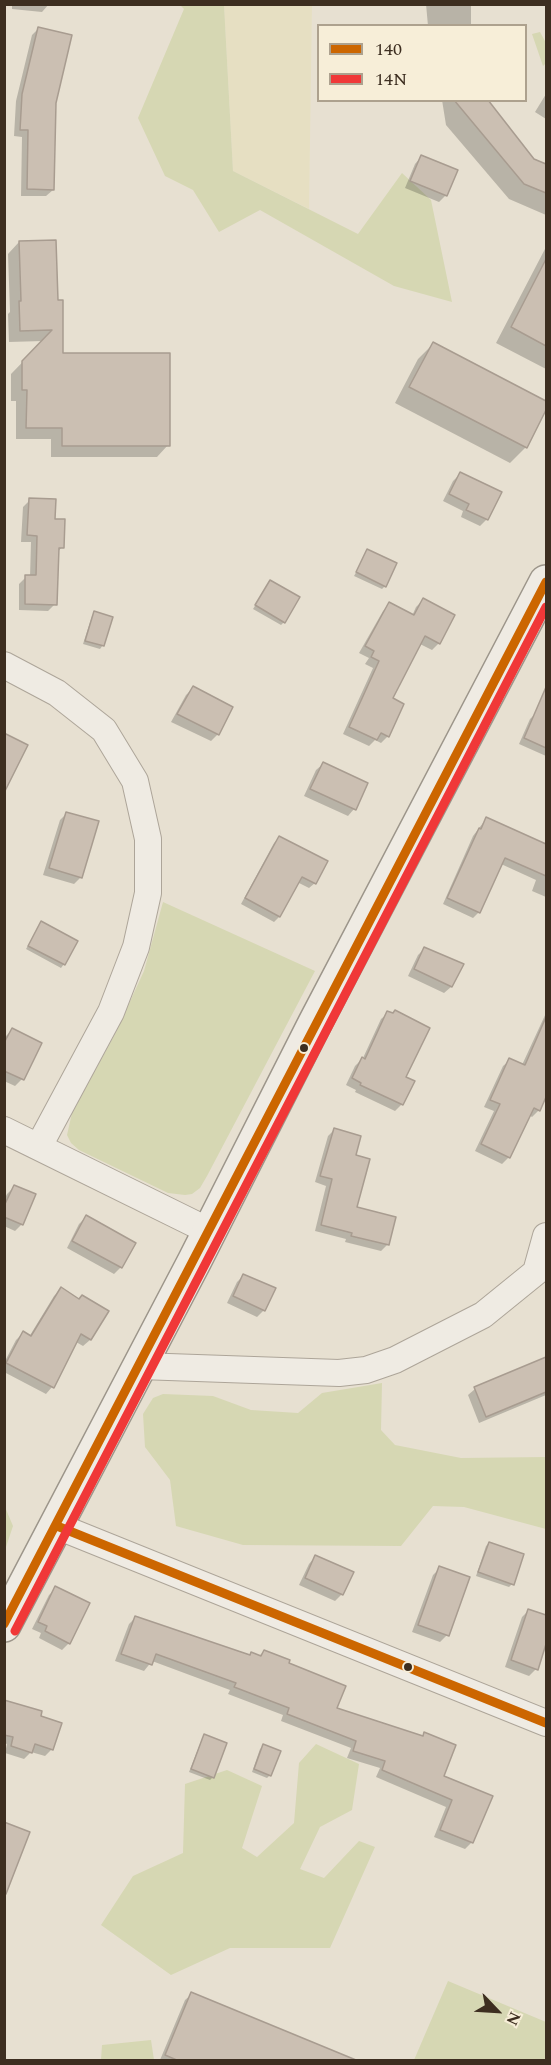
<!DOCTYPE html>
<html>
<head>
<meta charset="utf-8">
<style>
	body { margin:0 }
	#map { position:relative; width:551px; height:2065px; overflow:hidden; background:#e7e0d1; font-family:Spectral,serif }
	canvas { display:block }
	.frame { position:absolute; inset:0; border:6px solid #3d2e20; pointer-events:none }
	.legend { position:absolute; left:317px; top:24px; width:210px; height:78px; box-sizing:border-box; background:#f7eed8; border:2px solid #ada18e; margin:0; padding:8px 10px; list-style:none; font-size:18px; color:#3d2e20 }
	.legend li { display:flex; align-items:center; gap:12px; height:30px }
	.legend b { width:30px; border:2px solid #ada18e }
	.north { position:absolute; left:467px; top:1981px; width:60px; height:60px; -webkit-text-stroke:4px #f7eed8; paint-order:stroke; rotate:115deg; font-size:16px; font-weight:700; line-height:24px; text-align:center; color:#3d2e20 }
	.north::after { content:''; display:block; margin:auto; width:21px; height:27px; background:#3d2e20; clip-path:polygon(50% 0,100% 100%,50% 72%,0 100%) }
</style>
</head>
<body>
<div id="map">
<canvas width="551" height="2065"></canvas>
<div class="frame"></div>
<ul class="legend">
<li><b style="height:8px;background:#c60"></b>140</li>
<li><b style="height:8px;background:#f03838"></b>14N</li>
</ul>
<div class="north">N</div>
</div>
<script>
const c = document.querySelector('canvas').getContext('2d');
c.lineJoin = 'round';
function fill(path, color) {
  c.fillStyle = color;
  c.fill(path, 'evenodd');
}
function trace(path, color, width, dash) {
  c.strokeStyle = color;
  c.lineWidth = width;
  c.lineCap = dash ? 'butt' : 'round';
  c.setLineDash(dash || []);
  c.stroke(path);
}
fill(new Path2D(`
	M224,5H312L309,209L233,171Z`), '#e6dfc2');
fill(new Path2D(`
	M180,5H224L233,171L358,234L402,173L431,200L452,302L394,286L260,210L219,232L193,190L165,176L138,118L184,9Z
	M540,32L546,43V63L543,66L532,34Z
	M163,902L315,971L207,1176L200,1188L192,1194L185,1195L168,1193L79,1150L71,1143L67,1135L72,1113L115,1034L144,971Z
	M382,1383L381,1430L395,1445L461,1458L546,1457V1529L464,1507L433,1506L401,1546L243,1545L176,1526L170,1480L145,1447L143,1414L153,1398L163,1394L213,1396L251,1410L298,1413L322,1393Z
	M5,1507L13,1526L6,1547H4Z
	M316,1744L359,1764L352,1810L320,1827L300,1869L324,1878L359,1841L375,1847L330,1948H230L171,1975L101,1925L133,1876L183,1853L185,1784L227,1770L262,1786L242,1848L257,1857L294,1823L299,1763Z
	M448,1981L546,2022V2060H414Z
	M151,2040L154,2060H101L102,2045Z`), '#d6d7b3');
fill(new Path2D(`
	M12,4H49L42,12L12,9Z
	M426,4H471V26H428Z
	M39,28L54,103L53,190L46,196H21L22,137L14,136L16,101L32,35Z
	M546,94V119L535,112Z
	M442,100H486L533,161L546,166V215L509,199L446,125Z
	M421,157L446,195L439,202L405,188L415,164Z
	M19,242L56,302L62,354L168,445L157,457H51V439H16V401H11V374L43,341L9,342L8,314L10,312L8,254Z
	M546,247V369L496,343Z
	M433,344L546,403V407L526,447L510,463L395,403L418,359Z
	M460,474L487,519L480,526L461,517L463,511L443,501L453,481Z
	M30,500L54,520L62,547L57,553L55,604L48,611L19,610V584L26,577H30L31,542H21L23,507Z
	M368,551L385,586L382,589L354,576Z
	M268,585L284,622L281,625L253,609Z
	M423,600L453,616L439,643L432,650L420,644L391,699L388,736L381,743L375,740L369,746L343,734L373,668L365,664L369,658L359,653L383,611L390,604L412,616L416,607Z
	M95,613L103,645L100,649L83,644L92,616Z
	M193,688L218,734L211,741L171,722L186,695Z
	M536,713L546,717V756L519,744L530,719Z
	M323,764L366,784L354,809L348,816L304,796L316,770Z
	M67,813L81,877L74,884L43,875L60,820Z
	M486,819L517,843L546,855V897L532,891L536,880L501,864L479,912L473,918L443,904L473,836Z
	M279,838L315,883L309,888L297,882L279,917L274,922L241,904L274,843Z
	M41,923L64,964L61,968L26,949Z
	M425,948L462,965L451,987L444,993L408,976L418,955Z
	M388,1013L404,1078L402,1104L395,1111L355,1092L356,1090L346,1085L355,1066L363,1058L381,1019Z
	M546,1013V1097L539,1110L532,1117L529,1115L509,1157L502,1164L475,1151L494,1111L484,1107L503,1066L510,1060L522,1065Z
	M12,1030L40,1044L22,1079L15,1086L4,1081V1038Z
	M334,1130L354,1156L355,1208L388,1244L381,1251L345,1242L346,1239L315,1231L326,1186L315,1182L328,1136Z
	M14,1187L22,1224L15,1231L4,1226V1200L7,1194Z
	M86,1217L121,1267L114,1274L67,1248L79,1224Z
	M244,1275L264,1310L257,1317L227,1303L237,1282Z
	M61,1289L90,1340L83,1346L76,1342L52,1387L46,1394L4,1372V1363L16,1340L23,1333L29,1337L54,1296Z
	M546,1359V1395L479,1423L468,1395L475,1389Z
	M489,1543L512,1584L509,1587L476,1576L486,1546Z
	M315,1557L342,1594L335,1601L299,1585L309,1564Z
	M440,1568L447,1635L440,1642L412,1632L433,1575Z
	M56,1588L69,1643L62,1650L39,1638L41,1633L32,1629L49,1595Z
	M529,1610L546,1616V1640L536,1669L529,1676L505,1667L522,1617Z
	M136,1617L249,1657H258L264,1651L287,1663L335,1709L421,1737L424,1734L472,1842L465,1849L434,1837L446,1807L376,1777L380,1768L347,1758L351,1748L281,1721L283,1715L228,1694L230,1690L152,1661L144,1671L115,1661L129,1624Z
	M4,1707L39,1717L52,1749L45,1756L31,1752L24,1759L5,1753L7,1744L4,1743Z
	M205,1736L213,1777L210,1780L189,1772L202,1739Z
	M264,1746L270,1775L267,1778L252,1772L260,1749Z
	M192,1994L342,2060H160L185,2000Z`), '#0003');
const building = new Path2D(`
	M38,27L72,35L56,103L54,190L27,189L28,130H20L22,94Z
	M454,100H488L534,159L546,164V193L524,184Z
	M421,155L458,170L447,196L410,181Z
	M56,240L58,300H63V353H170V446H62V428H26L27,390H22V361L52,330L20,331L19,301H21L19,241Z
	M546,259V346L511,327Z
	M433,342L546,401V410L527,448L409,387Z
	M460,472L502,492L488,520L466,510L469,504L449,494Z
	M29,498L56,499L55,519H65L64,548H59L57,605L25,604V575H36L37,536L27,535Z
	M367,549L397,563L386,587L356,572Z
	M270,580L300,597L285,623L255,605Z
	M423,598L455,615L440,644L425,636L393,698L404,704L389,737L381,733L377,740L349,727L379,661L371,657L374,651L365,646L389,602L414,615Z
	M94,611L113,617L104,646L85,641Z
	M193,686L233,707L219,735L177,714Z
	M546,687V748L524,738Z
	M4,733L28,745L4,793Z
	M323,762L368,783L356,810L310,789Z
	M66,812L99,821L82,878L49,868Z
	M486,817L546,844V876L505,858L480,913L447,898L479,828L481,829Z
	M279,836L328,861L316,884L302,877L280,917L245,898Z
	M41,921L78,941L65,965L28,946Z
	M424,947L464,964L452,987L414,969Z
	M395,1010L430,1028L406,1077L415,1081L403,1105L360,1085L361,1083L352,1078L362,1057L365,1059L387,1011L393,1013Z
	M546,1017V1097L540,1111L534,1108L510,1158L481,1144L500,1104L490,1100L509,1058L525,1065Z
	M12,1028L42,1043L24,1080L4,1071V1043Z
	M334,1128L361,1136L356,1155L370,1159L357,1207L396,1217L389,1245L351,1236L352,1233L321,1225L332,1179L320,1176Z
	M14,1185L36,1194L23,1225L4,1217V1206Z
	M86,1215L136,1243L122,1268L72,1241Z
	M243,1274L276,1288L265,1311L233,1296Z
	M61,1287L79,1299L82,1295L109,1311L91,1340L81,1334L54,1388L6,1363L23,1331L31,1336Z
	M546,1357V1392L486,1417L474,1387Z
	M489,1542L524,1554L514,1585L478,1572Z
	M315,1555L354,1572L343,1595L305,1578Z
	M439,1566L470,1577L449,1636L418,1625Z
	M55,1586L90,1603L70,1644L45,1631L47,1626L38,1622Z
	M528,1609L546,1615V1644L538,1670L511,1660Z
	M135,1616L250,1655L251,1652L261,1656L264,1650L290,1660L289,1663L346,1686L337,1708L423,1736L424,1732L456,1745L444,1776L493,1796L473,1843L440,1830L452,1800L382,1770L385,1761L353,1751L356,1741L287,1714L289,1708L234,1687L236,1683L156,1654L152,1665L121,1654Z
	M4,1700L42,1711L41,1716L62,1723L53,1750L35,1744L32,1753L11,1746L13,1737L4,1735Z
	M204,1734L227,1743L214,1778L191,1769Z
	M263,1744L281,1751L271,1776L254,1769Z
	M4,1822L30,1832L6,1894L4,1893Z
	M191,1992L356,2060V2061H179L165,2055Z`);
fill(building, '#cbbfb2');
trace(building, '#a89c90', 1.5);
const minor = new Path2D(`
	M4,665L57,693L104,730L135,781L148,839V893L136,947L111,1012L39,1146
	M4,1130L209,1231
	M536,1272L546,1236
	M140,1366L339,1373L366,1370L395,1360L483,1315L536,1272
	M57,1526L546,1723`);
const secondary = new Path2D(`
	M4,1625L194,1262L315,1023L546,582`);
trace(minor, '#ada599', 28);
trace(secondary, '#9c958a', 36);
trace(minor, '#efebe3', 26);
trace(secondary, '#efebe3', 33);
trace(new Path2D(`
	M57,1526L546,1723
	M4,1624C186,1277 364,929 546,582`), '#c60', 9);
trace(new Path2D(`
	M15,1631C193,1290 368,948 546,607`), '#f03838', 9);
for (const [x, y, r, color] of [
	[304,1048,5,"#3d2e20"],
	[408,1667,5,"#3d2e20"]
]) {
  const dot = new Path2D();
  dot.arc(x, y, r, 0, 2 * Math.PI);
  c.fillStyle = color;
  c.fill(dot);
  trace(dot, '#f7eed8', 2);
}
</script>
</body>
</html>
